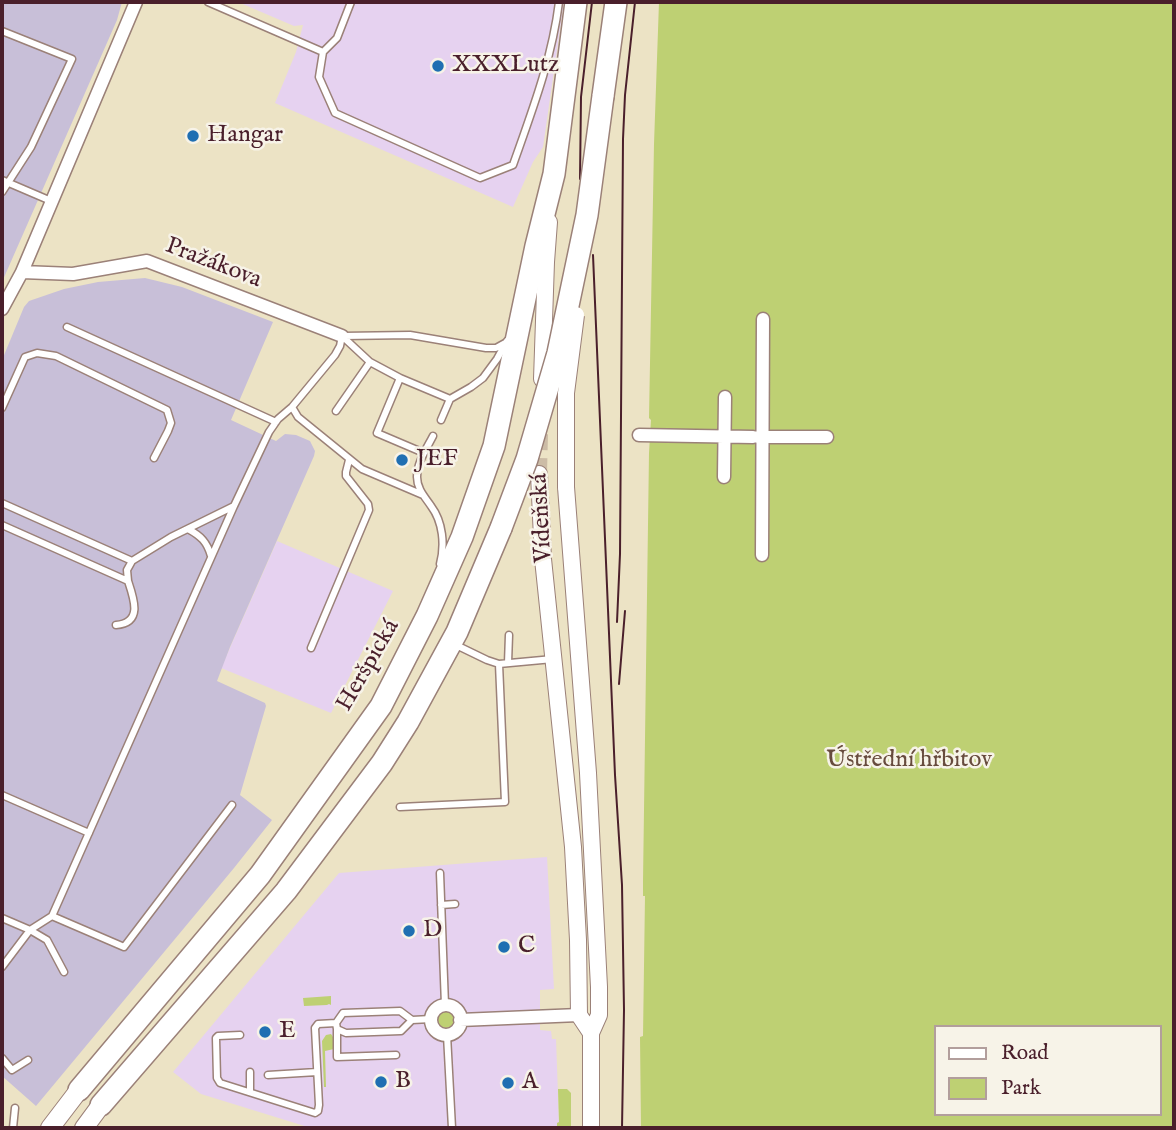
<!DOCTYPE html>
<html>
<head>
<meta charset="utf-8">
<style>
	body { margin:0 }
	#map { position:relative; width:1176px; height:1130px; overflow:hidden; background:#ece3c5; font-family:"IM FELL English",serif }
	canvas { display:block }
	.frame { position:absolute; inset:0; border:4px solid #4a1f2b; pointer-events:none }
	.legend { position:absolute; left:934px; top:1025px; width:228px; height:91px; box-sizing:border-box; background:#f7f3e8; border:2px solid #b29e9c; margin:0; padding:9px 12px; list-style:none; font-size:21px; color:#4a1f2b }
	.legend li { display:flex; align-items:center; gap:14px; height:35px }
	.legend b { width:35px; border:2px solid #b29e9c }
</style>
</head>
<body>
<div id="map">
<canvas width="1176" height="1130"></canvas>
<div class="frame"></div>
<ul class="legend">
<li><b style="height:9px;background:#fff"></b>Road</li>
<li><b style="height:19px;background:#bed073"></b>Park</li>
</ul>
</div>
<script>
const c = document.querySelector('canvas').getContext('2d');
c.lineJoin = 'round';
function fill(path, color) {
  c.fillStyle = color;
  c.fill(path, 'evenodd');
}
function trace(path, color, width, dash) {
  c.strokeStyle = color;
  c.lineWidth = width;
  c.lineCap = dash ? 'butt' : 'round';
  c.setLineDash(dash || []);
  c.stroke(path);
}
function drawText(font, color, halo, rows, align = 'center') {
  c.font = font + ' "IM FELL English",serif';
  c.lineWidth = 5;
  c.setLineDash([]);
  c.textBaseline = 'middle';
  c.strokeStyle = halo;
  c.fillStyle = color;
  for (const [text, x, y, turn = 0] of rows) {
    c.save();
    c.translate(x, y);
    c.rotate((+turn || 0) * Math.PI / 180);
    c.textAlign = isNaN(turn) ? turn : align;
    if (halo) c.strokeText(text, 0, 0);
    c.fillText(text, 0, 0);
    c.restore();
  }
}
fill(new Path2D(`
	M238,2H564L543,147L533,162L513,207L275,103L296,52L303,25L294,26Z
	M277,541L393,591L331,713L221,668Z
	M547,857L554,989L540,990V1030L551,1031L552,1039H556L559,1123H557V1128H311L201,1094L173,1072L339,873Z`), '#e6d2f0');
fill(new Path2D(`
	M2,2H122L117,20L2,282Z
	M145,278L182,287L273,322L231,420L276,441L285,434L296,435L310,441L315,451L314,456L230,647L217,681L265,703L266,706L240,795L272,820L234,868L36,1106L2,1076V360L24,307L29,301L64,289L98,282Z`), '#c8bfd8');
fill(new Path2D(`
	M659,2H1174V1128H641L640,1037L643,1036L645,896H643V881L649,453L651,420L649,418L654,144ZM936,1027H1160V1114H936Z
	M331,996V1005L329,1004L327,1005L304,1006L303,998Z
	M437 1019a9 9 0 1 1 18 0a9 9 0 1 1-18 0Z
	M331,1034L333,1037L334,1049L325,1051L326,1087H324L322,1041L326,1035Z
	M558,1089H567L571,1093V1128H557V1123L559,1122Z`), '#bed073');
trace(new Path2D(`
	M539,474L540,434`), '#ccbca6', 16, [16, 8]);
const lane = new Path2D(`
	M208,2L323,52
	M351,2L337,38L323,52L319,77L335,113L480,178L513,165C532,111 552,59 559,2
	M2,31L72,59L31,147L2,192
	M2,180L51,201
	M67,327L276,422
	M342,336L370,362L400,378
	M343,336L410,335L486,348H496L505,343
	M292,407L298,417L362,469L423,495
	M2,408L25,357L37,353L56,356L167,410L171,423L168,431L154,458
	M336,411L370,362
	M441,420L450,399L471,387L483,378L497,359L507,341
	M433,436C427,448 417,462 417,477C417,489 425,497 431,506C443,522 445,545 440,564
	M424,453L377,433L400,378L450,399
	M2,503L132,561L171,537L234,506
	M2,525L128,581C134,599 143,623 116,625
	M188,529C201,536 207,542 211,556
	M128,581L127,570L132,561
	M311,648L369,510L368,504L346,476V472L349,460
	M508,663L509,635
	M499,664L553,659
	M2,795L89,833
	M400,807L505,802L499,664L487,660L456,645
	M440,873L445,1005
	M441,905L455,904
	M52,916L124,947L232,805
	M2,918L30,930L47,940L64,972
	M2,967L30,930L52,916L234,506L269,432L278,419L292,407L335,355L340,346L342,336
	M412,1020L401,1031L346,1033L337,1029L336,1023L343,1013L400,1011L412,1020L431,1019
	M337,1029V1057L396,1055
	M240,1035L218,1036L216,1038L217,1078L220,1083L315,1113L318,1111L319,1105L315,1028L318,1024L336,1023
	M447,1035L452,1128
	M2,1058L12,1070L28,1060
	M250,1072V1092
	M268,1075L317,1072
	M13,1128L15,1108`);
const street = new Path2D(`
	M22,272L73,274L147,261L342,336
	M2,309L22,272L136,2
	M639,435L753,437
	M758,437H827
	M724,477L725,397
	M762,555L763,319
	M431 1020a15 15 0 1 1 30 0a15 15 0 1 1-30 0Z
	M460,1020L579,1015`);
const secondary = new Path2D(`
	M542,379L546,262L549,222
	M539,474L543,559L573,847L578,940L579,1015L591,1033
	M566,487L588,773L599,987V1015L591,1033V1128`);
const primary = new Path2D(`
	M50,1128L79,1090
	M84,1128L101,1105`);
const highway = new Path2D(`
	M603,96L616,2
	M79,1090L260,875L381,706L427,616L462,537L494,446L536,246L554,174L576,2
	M101,1105L286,891L382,763L408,722L457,632L501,528`);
trace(lane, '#9b8178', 9);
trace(street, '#9b8178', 15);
trace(secondary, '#9b8178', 18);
trace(primary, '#9b8178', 20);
trace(highway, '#9b8178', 24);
trace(lane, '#fff', 6);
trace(street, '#fff', 12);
trace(secondary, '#fff', 16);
trace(primary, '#fff', 18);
trace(highway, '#fff', 21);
trace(new Path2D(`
	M580,179L581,97L592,2
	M593,255L615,775L622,885L624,1010L622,1128
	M617,622L620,554L623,139L625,95L635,2
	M619,684L625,611`), '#4a1f2b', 2);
const secondaryBridge = new Path2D(`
	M566,487V393L576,315`);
const highwayBridge = new Path2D(`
	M501,528L527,459L558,353L587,215L603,96`);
trace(secondaryBridge, '#9b8178', 18, []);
trace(highwayBridge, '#9b8178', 24, []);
trace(secondaryBridge, '#fff', 16);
trace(highwayBridge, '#fff', 21);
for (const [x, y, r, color] of [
	[438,66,7,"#1f6fb2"],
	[193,136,7,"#1f6fb2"],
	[402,460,7,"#1f6fb2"],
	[409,931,7,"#1f6fb2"],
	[504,947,7,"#1f6fb2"],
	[265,1032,7,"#1f6fb2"],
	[381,1082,7,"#1f6fb2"],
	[508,1083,7,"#1f6fb2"]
]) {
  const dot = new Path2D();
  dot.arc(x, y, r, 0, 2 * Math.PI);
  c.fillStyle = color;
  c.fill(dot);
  trace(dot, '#f7f3e8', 2.5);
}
drawText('24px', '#4a1f2b', '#f7f3e8', [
	["XXXLutz",452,66],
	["Hangar",207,136],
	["JEF",416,460],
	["D",423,931],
	["C",518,947],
	["E",279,1032],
	["B",395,1082],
	["A",522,1083]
], 'left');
drawText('24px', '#4a1f2b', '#f7f3e8', [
	["Pražákova",213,264,21],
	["Vídeňská",543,518,-93],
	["Heršpická",369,666,-60]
]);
drawText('24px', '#674b3d', '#f7f3e8', [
	["Ústřední hřbitov",909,761]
]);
</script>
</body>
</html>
